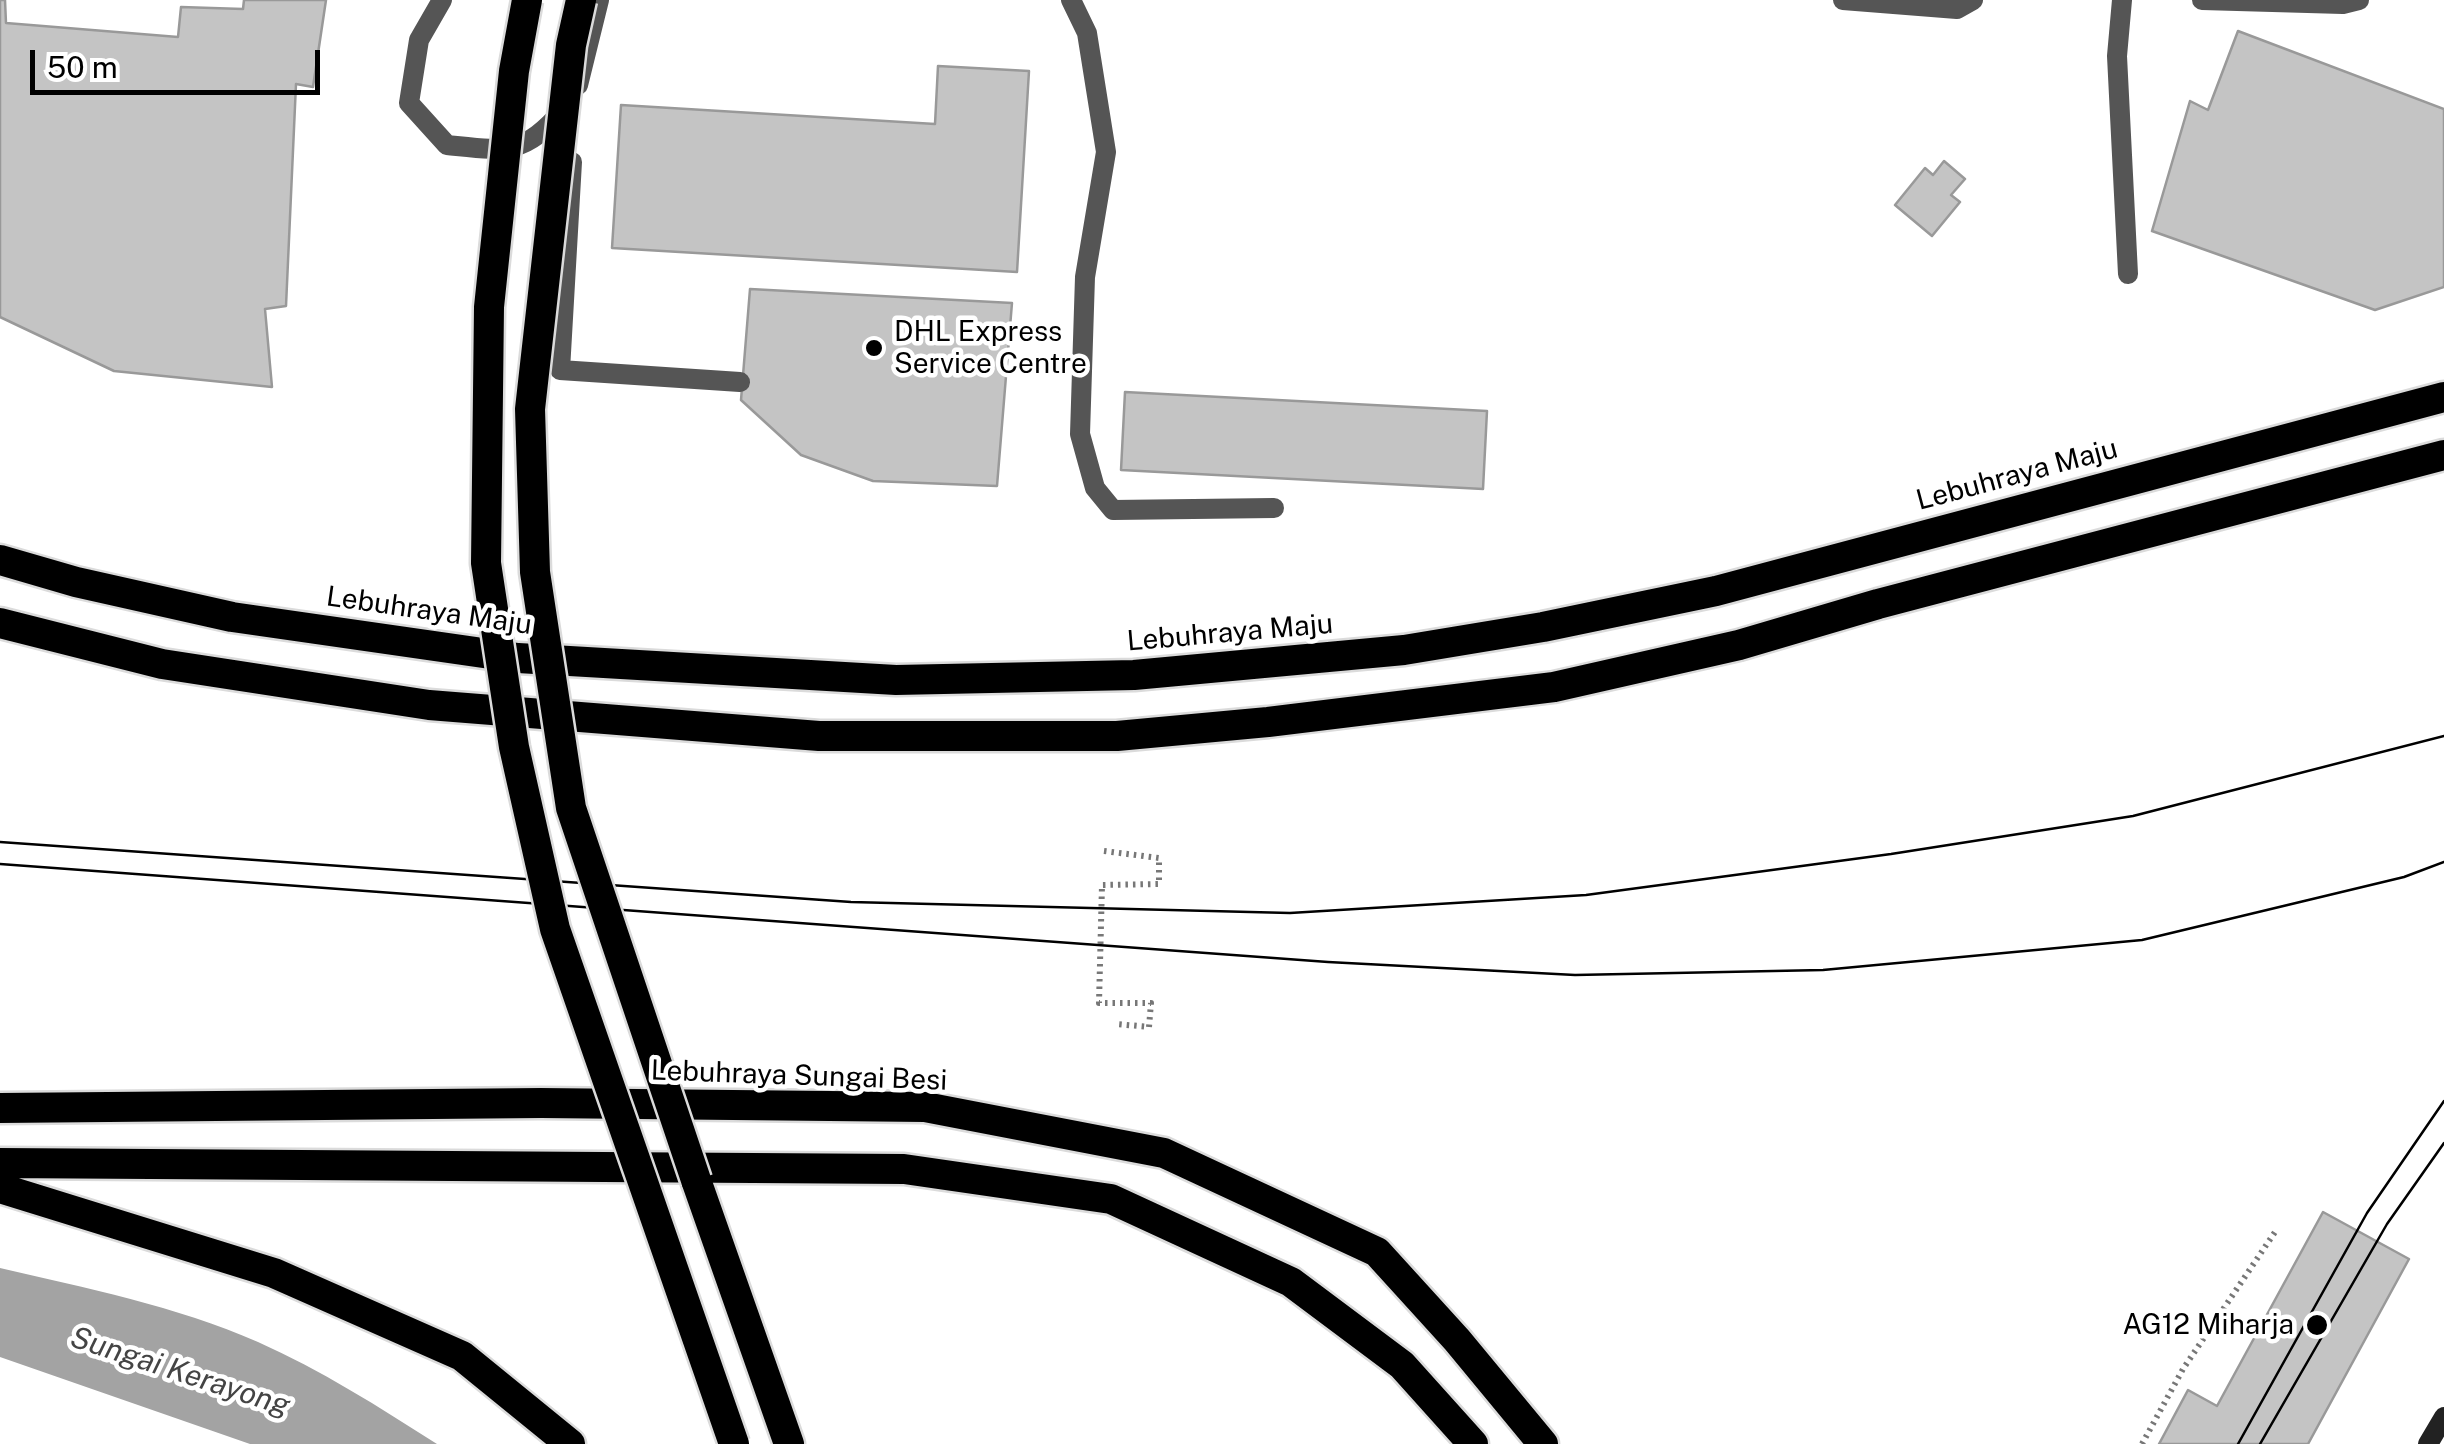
<!DOCTYPE html>
<html>
<head>
<meta charset="utf-8">
<style>
	body { margin:0 }
	#map { position:relative; width:2444px; height:1444px; overflow:hidden; background:#fff; font-family:"Public Sans",sans-serif }
	canvas { display:block }
	.scale { position:absolute; left:30px; top:50px; width:290px; height:45px; box-sizing:border-box; border:5px solid #000; border-top:0; padding-left:12px; font-size:30px; line-height:35px; white-space:nowrap; color:#000; -webkit-text-stroke:8px #fff; paint-order:stroke }
</style>
</head>
<body>
<div id="map">
<canvas width="2444" height="1444"></canvas>
<div class="scale">50 m</div>
</div>
<script>
const c = document.querySelector('canvas').getContext('2d');
c.lineJoin = 'round';
function fill(path, color) {
  c.fillStyle = color;
  c.fill(path, 'evenodd');
}
function trace(path, color, width, dash) {
  c.strokeStyle = color;
  c.lineWidth = width;
  c.lineCap = dash ? 'butt' : 'round';
  c.setLineDash(dash || []);
  c.stroke(path);
}
function drawText(font, color, halo, rows, align = 'center') {
  c.font = font + ' "Public Sans",sans-serif';
  c.lineWidth = 9;
  c.setLineDash([]);
  c.textBaseline = 'middle';
  c.strokeStyle = halo;
  c.fillStyle = color;
  for (const [text, x, y, turn = 0] of rows) {
    c.save();
    c.translate(x, y);
    c.rotate((+turn || 0) * Math.PI / 180);
    c.textAlign = isNaN(turn) ? turn : align;
    if (halo) c.strokeText(text, 0, 0);
    c.fillText(text, 0, 0);
    c.restore();
  }
}
fill(new Path2D(`
	M0,1268C86,1288 176,1306 258,1342C321,1370 379,1407 437,1444H250L0,1357Z`), '#a3a3a3');
const building = new Path2D(`
	M0,0H5L6,23L178,37L181,7L243,9L244,0H326L313,87L296,84L286,306L265,309L272,387L114,371L0,317Z
	M2238,31L2444,109V287L2375,310L2152,231L2190,101L2208,110Z
	M938,66L1029,71L1017,272L612,248L621,105L935,124Z
	M1944,161L1965,179L1951,195L1960,202L1932,236L1895,205L1925,168L1933,175Z
	M750,289L1012,303L997,486L873,481L801,455L741,400Z
	M1125,392L1487,411L1483,489L1121,470Z
	M2323,1212L2409,1259L2308,1444H2159L2188,1390L2217,1406Z`);
fill(building, '#c4c4c4');
trace(building, '#999', 2.5);
const highway = new Path2D(`
	M0,560L76,582L232,617L518,658L896,680L1134,675L1404,650L1543,627L1716,591L2444,397
	M0,623L162,664L429,705L819,736H1117L1268,722L1554,687L1739,645L1878,604L2444,455
	M0,1108L541,1103L925,1107L1164,1153L1377,1252L1457,1340L1543,1444
	M0,1163L904,1169L1111,1199L1291,1282L1402,1365L1473,1444
	M696,1180L789,1444
	M0,1188L274,1273L462,1356L570,1444`);
trace(highway, '#dbdbdb', 35);
trace(new Path2D(`
	M2142,1444L2183,1369L2275,1232`), '#777', 6, [2.5, 5]);
trace(new Path2D(`
	M1071,0L1087,33L1106,152L1085,277L1080,434L1095,488L1113,510L1274,508
	M2122,0L2117,56L2128,274
	M572,162L560,370L740,382`), '#555', 20);
trace(new Path2D(`
	M442,0L419,40L409,103L447,145C505,151 523,156 563,110
	M1843,0L1957,9L1973,0
	M2202,0L2343,4L2359,0
	M578,85L599,0`), '#555', 20);
trace(new Path2D(`
	M2428,1444L2444,1417`), '#222', 20);
trace(highway, '#000', 30);
trace(new Path2D(`
	M0,842L851,902L1290,913L1586,895L1891,854L2133,816L2444,736
	M0,864L1328,962L1575,975L1823,970L2142,940L2404,877L2444,862
	M2238,1444L2367,1213L2444,1101
	M2260,1444L2387,1224L2444,1143`), '#000', 2.5);
const highwayBridge = new Path2D(`
	M527,0L514,71L489,307L486,563L514,747L555,929L734,1444
	M581,0L571,45L530,409L535,572L571,808L696,1180`);
trace(highwayBridge, '#dbdbdb', 35, []);
trace(new Path2D(`
	M1104,851L1159,858V884L1102,885L1099,1003H1151L1149,1027L1117,1024`), '#777', 6, [2.5, 5]);
trace(highwayBridge, '#000', 30);
for (const [x, y, r, color] of [
	[874,348,10,"#000"],
	[2317,1325,12,"#000"]
]) {
  const dot = new Path2D();
  dot.arc(x, y, r, 0, 2 * Math.PI);
  c.fillStyle = color;
  c.fill(dot);
  trace(dot, '#fff', 4);
}
drawText('28px', '#000', '#fff', [
	["DHL Express",894,332],
	["Service Centre",894,364],
	["AG12 Miharja",2294,1325,"right"]
], 'left');
drawText('28px', '#000', '#fff', [
	["Lebuhraya Maju",2017,475,-15],
	["Lebuhraya Maju",429,611,8],
	["Lebuhraya Maju",1230,633,-5],
	["Lebuhraya Sungai Besi",799,1076,2]
]);
drawText('italic 30px', '#444', '#fff', [
	["Sungai Kerayong",180,1372,18]
]);
</script>
</body>
</html>
